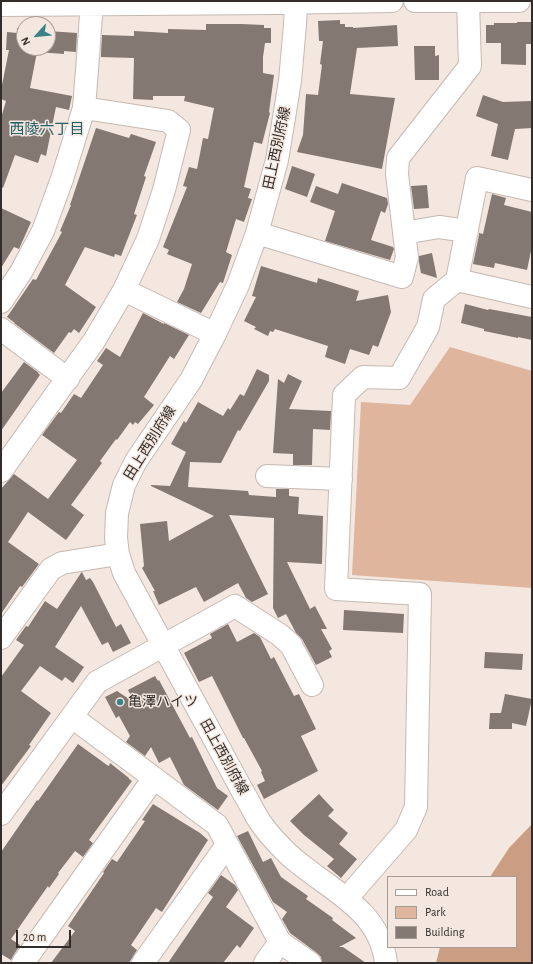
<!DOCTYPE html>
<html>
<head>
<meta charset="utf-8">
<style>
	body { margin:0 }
	#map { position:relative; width:533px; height:964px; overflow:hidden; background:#f3e7df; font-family:"Alegreya Sans",sans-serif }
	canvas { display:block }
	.frame { position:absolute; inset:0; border:2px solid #322d2b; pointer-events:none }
	.legend { position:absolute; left:387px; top:876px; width:130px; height:72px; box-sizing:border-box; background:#f3e7df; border:1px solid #a69d97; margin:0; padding:5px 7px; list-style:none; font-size:12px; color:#322d2b }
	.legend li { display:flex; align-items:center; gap:8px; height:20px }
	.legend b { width:20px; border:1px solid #a69d97 }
	.north { position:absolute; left:16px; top:16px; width:40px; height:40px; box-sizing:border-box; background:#f3e7df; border:1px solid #a69d97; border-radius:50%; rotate:243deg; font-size:11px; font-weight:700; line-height:16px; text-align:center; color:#322d2b }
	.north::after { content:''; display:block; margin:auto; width:14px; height:18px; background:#3b8388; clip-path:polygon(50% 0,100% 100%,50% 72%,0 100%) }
	.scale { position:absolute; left:16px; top:930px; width:55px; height:18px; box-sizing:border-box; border:2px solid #322d2b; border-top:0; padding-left:5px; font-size:12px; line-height:14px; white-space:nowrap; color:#322d2b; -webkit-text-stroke:3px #f3e7df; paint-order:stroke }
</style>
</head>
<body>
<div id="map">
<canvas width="533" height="964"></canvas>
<div class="frame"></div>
<ul class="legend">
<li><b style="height:5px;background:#fff"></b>Road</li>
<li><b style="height:11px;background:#dfb59d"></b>Park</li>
<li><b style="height:11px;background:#837872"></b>Building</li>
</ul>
<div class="north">N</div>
<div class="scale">20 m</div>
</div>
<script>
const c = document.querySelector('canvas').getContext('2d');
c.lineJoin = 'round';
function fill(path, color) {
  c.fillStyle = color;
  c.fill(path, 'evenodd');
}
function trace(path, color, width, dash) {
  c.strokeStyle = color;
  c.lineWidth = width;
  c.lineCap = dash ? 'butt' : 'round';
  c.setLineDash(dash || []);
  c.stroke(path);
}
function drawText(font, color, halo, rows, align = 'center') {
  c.font = font + ' "Alegreya Sans","Noto Sans JP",sans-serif';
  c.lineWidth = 3;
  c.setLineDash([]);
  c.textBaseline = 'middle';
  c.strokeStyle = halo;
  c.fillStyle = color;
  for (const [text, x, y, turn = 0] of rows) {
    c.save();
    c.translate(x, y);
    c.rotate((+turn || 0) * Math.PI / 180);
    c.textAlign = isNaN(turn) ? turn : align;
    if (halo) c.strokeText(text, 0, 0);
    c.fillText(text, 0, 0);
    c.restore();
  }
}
fill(new Path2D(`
	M450,347L532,371V588L352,575L361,402L410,405Z`), '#dfb59d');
fill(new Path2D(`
	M532,824V963H436L440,947H516V877H490L509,848Z`), '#cb9e83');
fill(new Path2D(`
	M340,20V24H345V27H353V28L397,25L398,46L357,48L350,94L395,98L382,169L297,152L303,135L306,94L318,95L322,65L320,64L323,41H319L318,21Z
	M517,22H532V44H526V65L501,64V43H486V25H494V23H517Z
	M206,24H241L264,25V28H271V43H265L263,57V73L274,75L269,112L270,113L262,144L254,142L244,187L251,189L248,198L252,199L244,222L236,219L226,252L232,255L223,283L220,282L201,313L177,302L184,289L192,264L167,254L169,250L163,247L187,187L183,186L189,167L197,169L203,138L208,139L214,108L184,101L185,96H153V100L133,99L134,58L101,57V54L102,35L134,36V31L168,33V29L206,30Z
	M17,28L24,29V48H48V31L77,33L76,52L64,51V54L37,52L30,88L72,96L69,110L56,107L46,156L41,154L38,163L15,155L3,188L1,187V118L6,101L1,99V90L9,50H6L7,32L17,33Z
	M414,46H435V56L439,55V80H415Z
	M483,95L503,102L531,101L532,128L515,129L508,160L491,156L498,124L476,116Z
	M96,128L129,138L131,134L156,142L144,176L146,177L134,214L137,215L121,256L115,254L114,257L85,247L65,285L96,307L79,333L74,329L71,333L69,332L54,353L14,323H15L7,317L33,279L36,280L62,232L60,231L71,205H70Z
	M292,166L315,174L307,197L285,189Z
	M342,183L387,198L388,204L385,213L381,211L371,240L393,247L394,249L390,260L325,241L335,211L310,202L316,186L338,194Z
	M427,185L429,208L414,209L411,186Z
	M492,194L506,198L504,205L532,212V246L527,270L495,263L494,268L473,264L479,235V233L483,234Z
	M1,208L31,222L19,249L14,247L1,268Z
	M432,253L437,278L421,273L419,262V256Z
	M261,266L317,283L318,278L359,291L356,301L388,295L391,312L378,347L373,345L369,355L350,349L345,364L325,357L328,346L275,329L273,332L270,331L268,336L254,329L256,327L244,321L256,297L252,296Z
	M465,304L488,310L489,309L532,317V340L518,337V338L484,331V329L461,323Z
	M143,313L164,324V323L189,335L174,359L170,356L144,397L154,405L138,424L135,422L133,425L130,422L117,440L116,439L100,461L102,463L71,505L84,515L66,540L28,512L8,542L39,564L22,587L20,586L1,614V489L14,474L48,499L77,460L42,435L59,412L61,413L74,394L81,398L103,365L97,361L106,348L120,357Z
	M24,362L39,373H38L40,375L1,431V393Z
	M257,369L269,375V381L240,431L238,430L221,463L190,462L188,487L248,491L249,495L276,497V489H289V496L299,497L298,514L323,516L322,564L287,562L310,609L315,606L327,629H321L332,649L329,651L332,657L316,665L302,639L296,633L286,614L278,618L273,608L274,518L229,515L268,594L252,602L246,598L238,583L204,602L196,587L159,605L153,591H155L142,568L144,566L140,524L167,521L169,541L214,516L151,486V485L170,486L186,452L171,444L184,421L186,423L198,402L223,416L228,408L230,410L240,394L244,396Z
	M288,374L302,381L289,409L331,411L330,430L313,429L312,465H293V454L273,453L278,379L284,383Z
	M82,572L86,580L90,578L93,582L116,627L121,624L131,643L113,652L108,642L102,645L81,606L55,647L84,667L73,683L65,677L62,681L40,666L21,691L51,713L29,745L31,746L1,786V677L24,645L16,640L26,626L28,627L45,601L57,609L81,573Z
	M344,610L404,614L403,633L343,630Z
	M228,624L237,642L254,633L260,637L271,659L274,657L294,696L299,694L316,729L301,736L318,771L264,799L257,785L265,781L261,772L262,771L244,738H243L212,676L199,682L184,653L212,638L210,634Z
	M485,652L523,654L522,670L484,668Z
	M155,676L158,681L159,680L190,738L192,737L217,788L228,796L218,810L184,785L170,757L159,763L151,747L145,756L126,742L130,736L119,716L116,718L105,697L117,691L135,703L128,690Z
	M505,694L532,699L526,726L512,723V729H489L490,713H501Z
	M78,744L107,765L109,766L110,763L129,778V779L132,781L89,840L93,843L83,857L75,851L58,873L59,874L49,888L48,886L36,903L11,939L20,945L13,956L11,960L1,954V852L37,800L38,801Z
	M319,794L334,810L328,816L348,833L339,844L357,859L341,878L327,866L334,859L304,835L290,821Z
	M153,804L200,833L208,840L162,912L156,908L131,945L137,950L129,963H51L75,931L68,926L104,873L103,872L112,859L117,862L145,821L142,820Z
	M248,831L263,862L271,858L281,877L308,896L306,899L333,918L332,920L356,938L339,947H343L366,963H322L321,957L317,953L290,933L282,919L287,912L273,902L237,836Z
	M221,875L235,885L238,890L226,907L254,928L240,948L237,945L223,963H168L213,897L208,893Z`), '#837872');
const minor = new Path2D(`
	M296,1L295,25L290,81L277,160L257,233L238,285L215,334L191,380L136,461L124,485L117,513L116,538L118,554L124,573L243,792C250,803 255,816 263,826C270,836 279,845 287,853C324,888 380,907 386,963
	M415,1H519
	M1,5L274,3L392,1
	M532,190L477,178L457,280L532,297
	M257,233L402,277L407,257L397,174L398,158L470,66L468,1
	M404,233L439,227L467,231
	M124,290L215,334
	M1,302L21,272L43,231L62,179L84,108L88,57L92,1
	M1,329L68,379
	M1,471L94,341L124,290L148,239L164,190L179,130L168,121L84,108
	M267,476L341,479
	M1,638L51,569L62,563L118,554
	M72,717L217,825L280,942L310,963
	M1,814L97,682L235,606L280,635L291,645L312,685
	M347,898L406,830L416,807L420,594L336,589L344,395L363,377L399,378L428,327L434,299L457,280
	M23,963L154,778
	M143,963L227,845
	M265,963L280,942`);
trace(minor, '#c5b9b2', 24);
trace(minor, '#fff', 22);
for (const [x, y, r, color] of [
	[120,702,4,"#3b8388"]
]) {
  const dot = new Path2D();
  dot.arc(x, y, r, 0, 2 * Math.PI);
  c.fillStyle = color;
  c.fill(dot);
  trace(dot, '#f3e7df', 1.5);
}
drawText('14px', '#322d2b', '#f3e7df', [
	["田上西別府線",277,148,-78],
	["田上西別府線",150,443,-58],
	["田上西別府線",224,757,61]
]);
drawText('14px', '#322d2b', '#f3e7df', [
	["亀澤ハイツ",128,702]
], 'left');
drawText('15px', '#266064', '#f3e7df', [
	["西陵六丁目",47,129]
]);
</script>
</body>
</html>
